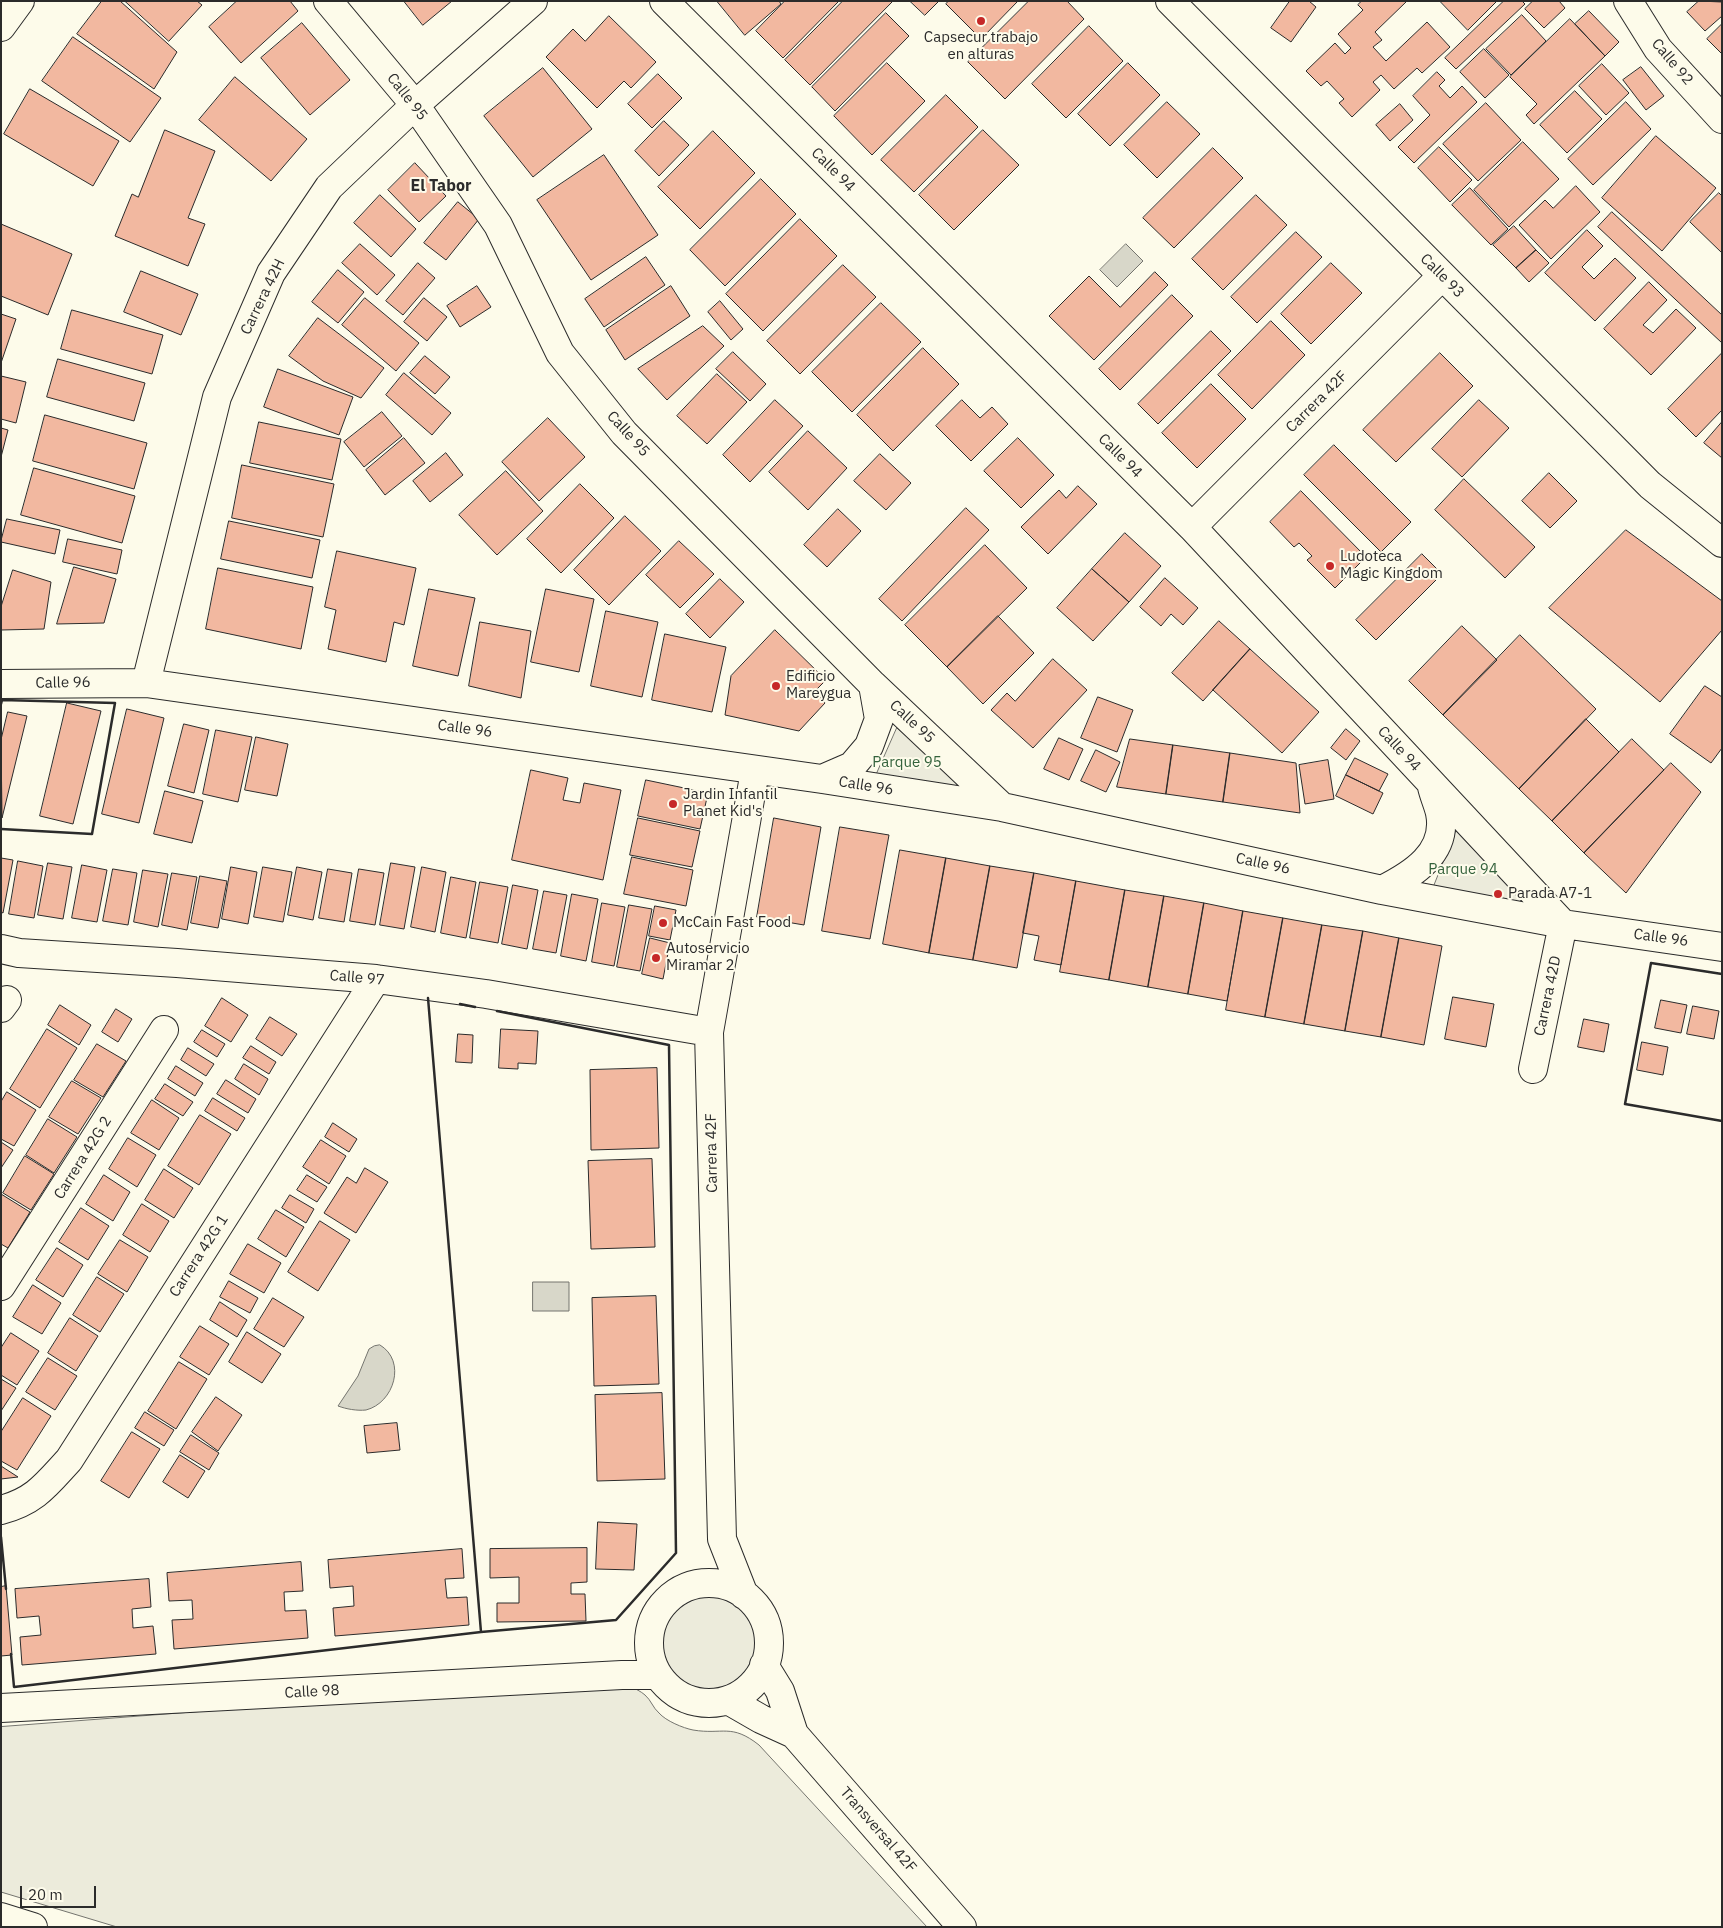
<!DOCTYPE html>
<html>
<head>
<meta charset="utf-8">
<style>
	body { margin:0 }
	#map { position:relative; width:1723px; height:1928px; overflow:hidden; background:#fdfbea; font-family:"IBM Plex Sans",sans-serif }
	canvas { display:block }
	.frame { position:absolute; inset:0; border:2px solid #2b2b2b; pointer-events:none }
	.scale { position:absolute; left:20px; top:1886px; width:76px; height:22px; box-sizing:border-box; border:2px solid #2b2b2b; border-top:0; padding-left:6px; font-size:15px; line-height:18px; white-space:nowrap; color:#2b2b2b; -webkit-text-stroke:4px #fdfbea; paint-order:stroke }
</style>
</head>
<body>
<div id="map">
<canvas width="1723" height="1928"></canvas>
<div class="frame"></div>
<div class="scale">20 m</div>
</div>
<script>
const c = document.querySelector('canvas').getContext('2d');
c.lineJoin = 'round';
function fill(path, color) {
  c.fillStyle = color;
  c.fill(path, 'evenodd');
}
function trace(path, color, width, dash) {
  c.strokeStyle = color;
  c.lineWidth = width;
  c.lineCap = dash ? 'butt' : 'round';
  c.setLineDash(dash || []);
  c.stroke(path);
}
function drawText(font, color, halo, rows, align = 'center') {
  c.font = font + ' "IBM Plex Sans",sans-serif';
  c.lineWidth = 4;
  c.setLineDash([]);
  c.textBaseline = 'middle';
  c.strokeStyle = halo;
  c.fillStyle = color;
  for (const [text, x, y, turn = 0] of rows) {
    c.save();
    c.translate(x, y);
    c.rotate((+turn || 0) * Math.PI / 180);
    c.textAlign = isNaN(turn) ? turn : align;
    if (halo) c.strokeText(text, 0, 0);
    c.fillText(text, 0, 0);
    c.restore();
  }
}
const green = new Path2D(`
	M897,728L971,789L874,780Z
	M1456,831L1530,907L1434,886Z
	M658 1643a52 52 0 1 1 104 0a52 52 0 1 1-104 0Z
	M614,1680C623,1684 637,1688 645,1695C651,1700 653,1708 659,1713C666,1721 683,1728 693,1730C723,1735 731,1723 759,1745L927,1927H117L1,1892V1727Z`);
fill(green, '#ecebdb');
trace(green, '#74746e', 1);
const water = new Path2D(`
	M1126,244L1143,261L1117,287L1100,270Z
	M533,1282H569V1311H533Z
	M380,1345C407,1361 394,1403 366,1410C357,1411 346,1409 338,1406L358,1376L369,1349L374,1346Z`);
fill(water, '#d8d7c9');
trace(water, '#74746e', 1);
const building = new Path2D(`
	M102,1H120L177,52L154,89L77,34Z
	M125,1H197L202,5L169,41Z
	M237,1H290L298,11L241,63L209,27Z
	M404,1H452L423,25Z
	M717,1H779L781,4L745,35Z
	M785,1H839L783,58L756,31Z
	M843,1H893L810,85L785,60Z
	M910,1H939L925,15Z
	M949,1H1018L981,39L946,4Z
	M1029,1H1067L1084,19L1005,99L968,62Z
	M1290,1H1309L1316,7L1291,42L1271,28Z
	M1362,1H1407L1375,32L1382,40L1373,47L1386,61L1427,22L1450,47L1422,73L1417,68L1394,89L1381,75L1373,82L1380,90L1352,117L1339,103L1344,99L1327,81L1321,86L1306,71L1335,43L1345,54L1351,48L1338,34L1363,10L1358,5Z
	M1440,1H1497L1468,30Z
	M1504,1H1522L1525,4L1456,69L1445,58Z
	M1533,1H1559L1565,8L1544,28L1525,9Z
	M1699,1L1722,2V16L1705,31L1687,12Z
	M1589,11L1619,42L1605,56L1575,24Z
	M886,13L909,36L835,111L812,87Z
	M1522,15L1546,41L1511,75L1486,49Z
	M609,16L656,62L631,88L624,81L597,108L546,57L573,29L585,41Z
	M1570,19L1605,56L1534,124L1526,115L1537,104L1510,77Z
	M302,23L350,80L310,115L261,58Z
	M1722,24V54L1707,39Z
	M1089,26L1123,61L1066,118L1032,84Z
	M73,37L161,98L130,142L42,81Z
	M1484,49L1509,75L1485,98L1460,72Z
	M887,63L925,101L872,155L834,116Z
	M1128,63L1160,95L1110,146L1078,114Z
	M1602,64L1629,93L1606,115L1579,86Z
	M1641,67L1664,96L1646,110L1623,80Z
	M543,68L592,129L533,177L484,116Z
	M1437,72L1445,80L1439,86L1450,98L1462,86L1477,102L1414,163L1398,147L1430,115L1413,96Z
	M658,74L682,98L652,128L628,104Z
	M235,77L307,139L271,181L199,120Z
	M30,89L119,141L93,186L4,134Z
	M1575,91L1602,119L1567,153L1540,125Z
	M946,95L978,127L914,192L881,160Z
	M1167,102L1200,134L1157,178L1124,145Z
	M1626,102L1651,129L1593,185L1568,159Z
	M1486,103L1521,140L1478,181L1443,144Z
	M1400,104L1413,120L1390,141L1376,125Z
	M664,121L689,145L659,176L635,151Z
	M165,130L215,151L188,218L205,224L188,266L115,236L132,194L138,197Z
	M983,130L1019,165L954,230L919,195Z
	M713,131L755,173L700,229L658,187Z
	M1656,136L1716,188L1662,251L1602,198Z
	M1523,142L1559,179L1509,227L1474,190Z
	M1439,147L1472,180L1450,202L1418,168Z
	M1213,148L1243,178L1174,248L1143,218Z
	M604,155L658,235L591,280L537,200Z
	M415,163L446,196L419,222L388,190Z
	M761,179L796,214L725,286L690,250Z
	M1576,186L1600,212L1551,259L1519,225L1545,200L1553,208Z
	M1470,188L1508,229L1491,245L1452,205Z
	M1719,193L1722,196V253L1690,222Z
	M380,195L416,229L391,257L354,223Z
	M1256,195L1287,225L1223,290L1192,259Z
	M458,202L479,219L446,260L424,243Z
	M1612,212L1722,315V343L1598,227Z
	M800,219L837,256L763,331L726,294Z
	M1,224L72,254L48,315L1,296Z
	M1514,226L1536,250L1516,268L1493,245Z
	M1587,230L1603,246L1582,267L1594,279L1615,258L1636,278L1595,321L1545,273Z
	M1296,232L1322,257L1257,323L1231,297Z
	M360,244L395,275L377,295L342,263Z
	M1536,250L1549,263L1529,282L1516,268Z
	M646,257L665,285L604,327L585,299Z
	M418,263L435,278L403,315L386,301Z
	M1331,263L1362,293L1311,344L1281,314Z
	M843,265L876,297L800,374L767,341Z
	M338,270L364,292L338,323L312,302Z
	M141,271L198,294L181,335L124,312Z
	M1155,272L1168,285L1094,360L1049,316L1089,276L1120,307Z
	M1649,282L1667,300L1643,325L1653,333L1676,309L1696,328L1651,375L1604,329Z
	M477,286L491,307L460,327L447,306Z
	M671,286L690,316L625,360L606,330Z
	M1172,295L1193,316L1120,390L1099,369Z
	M365,298L419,343L396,371L342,325Z
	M424,298L447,317L427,341L404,322Z
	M720,301L743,329L731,340L708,312Z
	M881,303L921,342L852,412L812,372Z
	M72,310L163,335L152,374L61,349Z
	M1,314L16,319L1,363Z
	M318,318L384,368L361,398L323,381L289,356Z
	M1271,321L1305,355L1252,409L1218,375Z
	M703,326L724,346L667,400L638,369Z
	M1211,331L1231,351L1158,424L1138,404Z
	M923,348L959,384L893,451L857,415Z
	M733,352L766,384L750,401L716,369Z
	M1440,353L1473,386L1396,462L1363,430Z
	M1722,353V410L1696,437L1668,409Z
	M425,356L450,377L435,394L410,373Z
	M58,359L145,383L134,421L47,397Z
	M278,369L353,397L339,435L264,407Z
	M404,373L451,413L432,435L386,395Z
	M717,374L747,402L707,444L677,416Z
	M1,376L26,382L16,423L1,419Z
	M1211,384L1246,419L1197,468L1162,433Z
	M775,400L803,426L750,482L723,455Z
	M962,400L980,418L992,407L1008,424L971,461L936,426Z
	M1479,400L1509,428L1462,477L1432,449Z
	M382,412L402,436L364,467L344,442Z
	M45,415L147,443L134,489L33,461Z
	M548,418L585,457L539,501L502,462Z
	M259,422L341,439L332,480L250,463Z
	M1722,422V458L1704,443Z
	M1,428L8,430L1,457Z
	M808,431L847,468L808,510L769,472Z
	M404,438L425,463L385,495L366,470Z
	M1018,438L1054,475L1021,508L984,471Z
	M1334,445L1411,522L1381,552L1304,475Z
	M446,453L463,475L430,502L413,481Z
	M880,454L911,483L886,510L854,481Z
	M242,465L334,484L323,537L232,518Z
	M34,468L135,496L122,543L21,515Z
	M506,471L543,511L497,555L459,515Z
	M1549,473L1577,501L1550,528L1522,501Z
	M1464,479L1535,547L1505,578L1435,510Z
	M580,484L614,518L561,573L527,539Z
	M1078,486L1097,504L1048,554L1021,527L1059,490L1066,498Z
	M1301,491L1366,557L1335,588L1307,560L1312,556L1299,543L1294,547L1270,522Z
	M966,508L989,530L902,621L879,599Z
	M838,509L861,531L827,567L804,545Z
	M625,516L661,551L609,605L574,570Z
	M7,519L60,530L55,554L1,542Z
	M229,521L320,540L312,578L221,559Z
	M1626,530L1722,601V630L1660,702L1549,608Z
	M1125,533L1161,566L1129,602L1092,569Z
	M68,539L122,550L117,574L63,562Z
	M679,541L714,574L680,608L646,575Z
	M985,545L1027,588L947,667L905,625Z
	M337,551L416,568L404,625L394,622L386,662L328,649L336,610L325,607Z
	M1422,554L1442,574L1376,640L1356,620Z
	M74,567L116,579L104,623L57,624Z
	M218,568L313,587L301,649L206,629Z
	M1092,569L1129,602L1093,641L1057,608Z
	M13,570L51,582L44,629L1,630V607Z
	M1165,578L1198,608L1183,625L1171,614L1161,626L1140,607Z
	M720,579L744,602L710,638L686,614Z
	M429,589L475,598L458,676L413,666Z
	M546,589L594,599L579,672L531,662Z
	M606,611L658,622L642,697L591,686Z
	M998,616L1034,653L983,704L947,667Z
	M1219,621L1250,649L1203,701L1172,673Z
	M480,622L531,631L521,698L469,686Z
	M1462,626L1497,660L1443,715L1409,681Z
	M775,630L826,680L815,691L825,703L799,731L725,715L731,676Z
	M665,634L726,647L712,712L652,700Z
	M1520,635L1596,709L1519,789L1443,715Z
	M1250,649L1319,712L1282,753L1213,690Z
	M1053,659L1087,690L1033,748L991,710L1007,693L1015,701Z
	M1705,686L1722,697V748L1711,763L1670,734Z
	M1098,697L1133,710L1117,752L1081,738Z
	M67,703L101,711L73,824L40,816Z
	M127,709L164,718L139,823L102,814Z
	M8,712L27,716L2,818L1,740Z
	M1586,719L1619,752L1552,821L1519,789Z
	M184,724L209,730L194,793L168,786Z
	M1346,729L1360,741L1346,760L1331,748Z
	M216,730L252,737L238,802L203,794Z
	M256,737L288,744L277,796L245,790Z
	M1059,738L1083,749L1069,780L1044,769Z
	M1130,739L1173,745L1166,794L1117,787Z
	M1632,739L1664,770L1584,853L1552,821Z
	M1173,745L1230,753L1223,802L1166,794Z
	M1096,750L1120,762L1106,792L1081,781Z
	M1230,753L1296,763L1300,813L1223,802Z
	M1355,758L1388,774L1379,791L1346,775Z
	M1328,760L1334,799L1305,804L1299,765Z
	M1671,763L1701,792L1626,893L1584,853Z
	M531,770L568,778L563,800L580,803L584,783L621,790L603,880L512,860Z
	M1346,775L1383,793L1373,814L1336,796Z
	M646,780L708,793L700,829L638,816Z
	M165,791L203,801L192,843L154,834Z
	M638,818L700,831L692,867L630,855Z
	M774,818L821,827L804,925L757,917Z
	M840,827L889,835L870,939L822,931Z
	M900,850L946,858L929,953L883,944Z
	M632,857L693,870L686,906L624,894Z
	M1,858L13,860L3,913L1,912Z
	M946,858L990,866L973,960L929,953Z
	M18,861L43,866L34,918L9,914Z
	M48,863L72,867L63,919L38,915Z
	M391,863L415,867L404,929L380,925Z
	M82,865L107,870L97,922L72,918Z
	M990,866L1034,873L1017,968L973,960Z
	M231,867L257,872L248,924L222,919Z
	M263,867L292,872L283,922L254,917Z
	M297,867L322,872L313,920L288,915Z
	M422,867L446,872L435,932L411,927Z
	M113,869L137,873L128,925L103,921Z
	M328,869L352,873L344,922L319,918Z
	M359,869L384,873L375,925L350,921Z
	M143,870L168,874L158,927L134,922Z
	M172,873L197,877L187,930L162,925Z
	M1034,873L1076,881L1061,965L1034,960L1039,936L1023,933Z
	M200,876L227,881L218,928L191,923Z
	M451,877L476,882L466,938L441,933Z
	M1076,881L1125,890L1109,980L1060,972Z
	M480,882L508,887L498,943L470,938Z
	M513,885L538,890L527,949L502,944Z
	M1125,890L1164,896L1148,987L1109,980Z
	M544,891L567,895L556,953L533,949Z
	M572,894L598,899L586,961L561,956Z
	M1164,896L1204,903L1188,994L1148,987Z
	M602,903L625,907L614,966L592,962Z
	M1204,903L1243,911L1227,1001L1188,994Z
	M629,905L652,909L640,971L617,967Z
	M655,906L676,910L670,940L649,936Z
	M1243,911L1283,918L1265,1017L1226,1010Z
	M1283,918L1322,925L1304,1024L1265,1017Z
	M1322,925L1363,931L1345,1031L1304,1024Z
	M1363,931L1399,938L1381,1037L1345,1031Z
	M650,938L670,943L663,979L642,974Z
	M1399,938L1442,946L1424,1045L1381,1037Z
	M1453,997L1494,1004L1486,1047L1445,1039Z
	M222,998L248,1015L231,1042L205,1026Z
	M1661,1000L1687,1005L1681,1033L1655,1028Z
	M60,1005L91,1025L79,1045L48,1025Z
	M1693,1006L1719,1011L1714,1039L1687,1034Z
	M116,1009L132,1019L118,1042L102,1032Z
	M270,1017L297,1034L282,1056L256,1039Z
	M1584,1019L1609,1024L1604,1052L1578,1047Z
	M47,1029L77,1048L40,1108L10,1089Z
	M501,1029L538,1031L536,1064L518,1063V1069L499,1068Z
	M202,1030L225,1044L217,1057L194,1042Z
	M458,1034L473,1035L472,1063L456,1062Z
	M1642,1042L1668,1047L1663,1075L1637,1070Z
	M97,1044L126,1061L103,1097L74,1080Z
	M251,1046L276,1062L269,1074L243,1058Z
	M188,1048L214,1064L206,1076L181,1060Z
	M244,1064L268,1079L259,1095L235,1079Z
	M176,1066L203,1083L195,1096L168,1079Z
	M657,1068L659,1148L591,1150L590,1070Z
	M226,1080L256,1099L248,1113L217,1094Z
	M72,1081L101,1098L78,1134L49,1117Z
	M165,1084L193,1102L183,1116L155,1099Z
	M7,1092L36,1110L14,1146L1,1139V1102Z
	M213,1098L245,1118L237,1131L205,1111Z
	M152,1100L179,1118L159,1150L131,1133Z
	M200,1115L231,1134L199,1185L168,1166Z
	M48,1119L77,1137L54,1173L26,1155Z
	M333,1123L357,1139L349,1152L325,1137Z
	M128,1138L156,1155L137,1187L109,1169Z
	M321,1140L346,1156L329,1184L303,1167Z
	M1,1142L13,1150L1,1168Z
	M25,1156L54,1174L31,1210L3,1193Z
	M652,1159L655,1247L591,1249L588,1161Z
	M365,1168L388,1182L356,1233L324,1213L347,1177L356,1183Z
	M164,1169L193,1188L174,1218L145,1200Z
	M104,1175L130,1192L113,1221L86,1204Z
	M307,1175L327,1187L317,1202L297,1190Z
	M1,1194L30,1212L8,1248L1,1244Z
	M290,1195L314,1209L306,1223L282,1208Z
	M142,1204L169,1221L150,1252L123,1235Z
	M81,1208L109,1226L88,1260L59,1242Z
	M276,1210L304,1227L286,1257L258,1239Z
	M320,1221L350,1240L318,1291L288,1272Z
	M120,1240L148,1257L127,1292L98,1274Z
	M248,1244L281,1263L264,1293L230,1274Z
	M57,1248L83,1265L63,1297L36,1280Z
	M97,1277L124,1294L100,1332L73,1315Z
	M229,1281L258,1298L250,1313L220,1297Z
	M33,1285L61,1303L42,1334L13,1317Z
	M656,1296L659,1384L594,1386L592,1298Z
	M273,1298L304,1317L284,1347L254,1329Z
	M220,1302L247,1320L237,1337L210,1320Z
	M70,1318L98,1336L76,1371L48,1353Z
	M200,1326L229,1344L209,1375L180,1357Z
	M247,1332L281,1354L262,1383L229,1362Z
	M11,1333L39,1351L17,1385L1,1375V1348Z
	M48,1358L77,1376L55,1410L26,1392Z
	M179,1362L207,1379L176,1429L148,1411Z
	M1,1379L16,1388L1,1411Z
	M662,1393L665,1479L597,1481L595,1395Z
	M216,1397L242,1415L218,1451L192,1432Z
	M23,1398L51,1416L17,1470L1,1461V1432Z
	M145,1412L174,1430L164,1446L135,1428Z
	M397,1423L400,1450L367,1453L364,1426Z
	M132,1432L160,1449L129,1498L101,1481Z
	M191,1435L219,1453L209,1470L180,1452Z
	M180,1455L205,1471L188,1498L163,1482Z
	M1,1466L18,1477L1,1479Z
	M598,1522L637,1524L634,1570L596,1569Z
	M587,1548V1582L571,1583V1594H585L586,1621L497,1622V1603H519V1577L490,1578V1549Z
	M462,1549L464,1578L445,1579L447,1598L467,1597L469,1625L335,1636L333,1608L354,1606L353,1586L330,1588L328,1560Z
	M301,1562L303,1591L284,1592L285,1611L306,1610L308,1638L174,1649L172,1620L193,1619L192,1600L169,1601L167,1573Z
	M149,1579L151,1607L132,1609L133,1628L153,1626L156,1654L22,1665L20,1637L41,1635L39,1616L17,1618L15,1589Z
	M6,1586L12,1655L1,1656V1587Z`);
fill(building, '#f2b8a0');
trace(building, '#2b2b2b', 1);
const minor = new Path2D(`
	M328,1L415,105L498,225L560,353L624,433L873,685L1002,807
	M664,1L1192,527L1563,924
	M1170,1L1650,485L1722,543
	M1628,1L1658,49L1722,119
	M1,27L20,1
	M1192,527L1442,276
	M146,683L217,397L271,273L329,187L415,105L533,1
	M1,684L146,683L822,779L1002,807L1382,890L1563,924L1722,947
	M822,779L852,766L869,746L879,719L873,685
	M1382,890C1412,875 1448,853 1440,813C1438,804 1434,796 1432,787
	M1,949L19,953L177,963L376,979L486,994L709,1032
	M1,1008L7,1000
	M1533,1069L1563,924
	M1,1286L164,1030
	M1,1510C35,1501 46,1485 69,1460L376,979
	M649 1643a60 60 0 1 1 120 0a60 60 0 1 1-120 0Z
	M744,1595L722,1539L709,1032L755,771
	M764,1665L780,1691L794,1734L962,1927
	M728,1700L761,1719L794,1734
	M1,1708L622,1675H658
	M1,1917L33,1927`);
trace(minor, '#2b2b2b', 30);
trace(minor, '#fdfbea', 28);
trace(new Path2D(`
	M1,704L2,700L115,703L92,834L1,829
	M1722,974L1651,963L1625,1104L1722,1121
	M428,998L481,1632
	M460,1004L475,1007
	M1,1537L6,1589
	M11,1654L14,1687L481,1632L616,1620L676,1553L669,1045L497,1011`), '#2b2b2b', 2.5);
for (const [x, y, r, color] of [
	[981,21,5,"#c62828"],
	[1330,566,5,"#c62828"],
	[776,686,5,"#c62828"],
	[673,804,5,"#c62828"],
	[1498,894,5,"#c62828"],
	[663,923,5,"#c62828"],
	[656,958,5,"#c62828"]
]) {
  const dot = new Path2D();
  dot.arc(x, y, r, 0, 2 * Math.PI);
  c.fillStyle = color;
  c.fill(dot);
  trace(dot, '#fdfbea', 2);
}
drawText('15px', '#2b2b2b', '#fdfbea', [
	["Capsecur trabajo",981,38,"center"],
	["en alturas",981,55,"center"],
	["Ludoteca",1340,557],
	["Magic Kingdom",1340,574],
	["Edificio",786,677],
	["Mareygua",786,694],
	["Jardin Infantil",683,795],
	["Planet Kid's",683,812],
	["Parada A7-1",1508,894],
	["McCain Fast Food",673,923],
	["Autoservicio",666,949],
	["Miramar 2",666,966]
], 'left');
drawText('15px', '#2b2b2b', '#fdfbea', [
	["Calle 92",1672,62,50],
	["Calle 95",407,97,52],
	["Calle 94",833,170,45],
	["Calle 93",1442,276,45],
	["Carrera 42H",263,297,-64],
	["Carrera 42F",1317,402,-45],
	["Calle 95",628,434,48],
	["Calle 94",1120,456,45],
	["Calle 96",63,683,-1],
	["Calle 95",912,722,43],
	["Calle 96",465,729,8],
	["Calle 94",1399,749,47],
	["Calle 96",866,786,9],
	["Calle 96",1263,864,12],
	["Calle 96",1661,938,8],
	["Calle 97",357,978,5],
	["Carrera 42D",1548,996,-78],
	["Carrera 42F",712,1153,-91],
	["Carrera 42G 2",83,1158,-58],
	["Carrera 42G 1",199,1256,-57],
	["Calle 98",312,1692,-3],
	["Transversal 42F",878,1830,49]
]);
drawText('15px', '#34623c', '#fdfbea', [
	["Parque 95",907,763],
	["Parque 94",1463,870]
]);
drawText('bold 16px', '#2b2b2b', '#fdfbea', [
	["El Tabor",441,186]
]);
</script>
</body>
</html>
